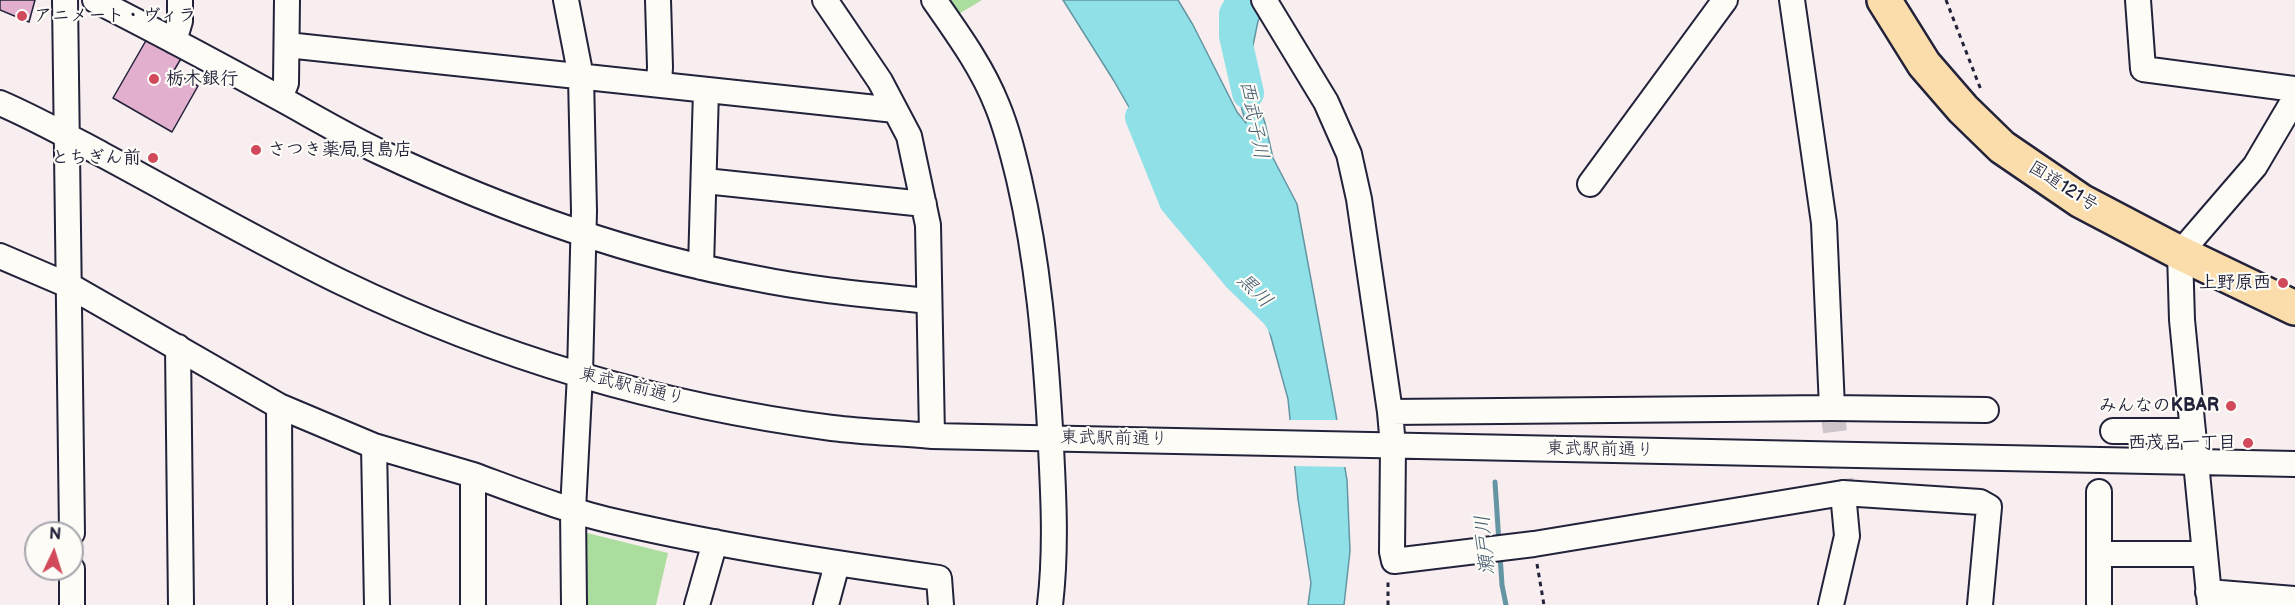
<!DOCTYPE html>
<html>
<head>
<meta charset="utf-8">
<style>
	body { margin:0 }
	#map { position:relative; width:2295px; height:605px; overflow:hidden; background:#f8edef; font-family:"Balsamiq Sans",sans-serif }
	canvas { display:block }
	.north { position:absolute; left:24px; top:521px; width:60px; height:60px; box-sizing:border-box; background:#fdfcf7; border:2px solid #a5a5ac; border-radius:50%; rotate:4deg; font-size:16px; font-weight:700; line-height:24px; text-align:center; color:#22223b }
	.north::after { content:''; display:block; margin:auto; width:21px; height:27px; background:#d1495b; clip-path:polygon(50% 0,100% 100%,50% 72%,0 100%) }
</style>
</head>
<body>
<div id="map">
<canvas width="2295" height="605"></canvas>
<div class="north">N</div>
</div>
<script>
const c = document.querySelector('canvas').getContext('2d');
c.lineJoin = 'round';
function fill(path, color) {
  c.fillStyle = color;
  c.fill(path, 'evenodd');
}
function trace(path, color, width, dash) {
  c.strokeStyle = color;
  c.lineWidth = width;
  c.lineCap = dash ? 'butt' : 'round';
  c.setLineDash(dash || []);
  c.stroke(path);
}
function drawText(font, color, halo, rows, align = 'center') {
  c.font = font + ' "Balsamiq Sans","Klee One",sans-serif';
  c.lineWidth = 4.5;
  c.setLineDash([]);
  c.textBaseline = 'middle';
  c.strokeStyle = halo;
  c.fillStyle = color;
  for (const [text, x, y, turn = 0] of rows) {
    c.save();
    c.translate(x, y);
    c.rotate((+turn || 0) * Math.PI / 180);
    c.textAlign = isNaN(turn) ? turn : align;
    if (halo) c.strokeText(text, 0, 0);
    c.fillText(text, 0, 0);
    c.restore();
  }
}
fill(new Path2D(`
	M946,0H982L957,15Z
	M579,531L668,553L656,605H579Z`), '#abdd9e');
const water = new Path2D(`
	M1063,0H1178L1193,25L1237,112L1246,123L1235,86L1241,18L1250,0H1269L1258,21L1249,65L1250,77L1265,123L1273,158L1297,204L1335,409L1347,480L1350,551L1344,605H1308L1311,583L1298,499L1288,399L1258,290L1181,198L1114,81Z`);
fill(water, '#8fe1e7');
trace(water, '#6395a2', 1.5);
fill(new Path2D(`
	M1287,420H1340L1348,467L1292,466Z`), '#f8edef');
trace(new Path2D(`
	M1495,482L1499,543
	M1500,555L1502,585L1506,605`), '#6395a2', 5);
trace(new Path2D(`
	M1243,0L1235,14V36L1248,93
	M1141,117L1175,201L1238,276L1277,314L1287,330`), '#8fe1e7', 32);
const building = new Path2D(`
	M0,0H35L29,22L0,10Z
	M148,37L182,57L173,72L198,86L172,132L113,98Z`);
fill(building, '#e2b0ce');
trace(building, '#22223b', 1.5);
trace(new Path2D(`
	M1832,408L1843,493`), '#cdc4cb', 24, [24, 12]);
const minor = new Path2D(`
	M65,0L72,533
	M95,0C156,31 216,63 276,96C311,115 344,135 380,152C499,208 624,254 754,278C812,290 871,295 929,301
	M566,0L581,77L584,211L580,374L573,510L574,605
	M658,0L660,67L659,84
	M825,0L880,81L909,136L928,225L932,436
	M934,0C957,33 982,67 997,105C1007,129 1013,154 1019,179C1038,261 1045,344 1050,428C1053,487 1057,546 1050,605
	M1264,0L1326,102L1349,154L1359,199L1390,412L1393,446L1392,552L1394,561L1534,544L1843,493L1980,502L1989,507L1980,605
	M1792,0L1824,223L1832,408
	M2138,0L2143,69L2295,89
	M174,41L180,21V0
	M287,45L895,110
	M280,98L286,83L287,0
	M0,103C35,118 69,137 103,155C183,198 261,243 343,283C496,357 663,406 832,428C865,432 899,433 932,436L2295,464
	M705,181L924,204
	M1590,184L1725,0
	M0,256L70,286L279,406L374,446L473,475
	M701,267L706,90
	M178,347L181,605
	M279,406L280,605
	M1390,412L1832,408L1986,410
	M2113,431H2193
	M374,446L377,605
	M2099,554V492
	M72,569V605
	M2208,592L2295,599
	M473,605V475C522,493 570,512 621,523C726,547 833,563 939,578L941,605
	M697,605L715,542
	M826,605L837,564
	M1831,605L1847,536L1843,493
	M2099,605V554H2205
	M2210,605L2182,320L2180,253L2255,166L2295,98`);
const highway = new Path2D(`
	M1884,0L1924,64L1963,109L2002,147L2081,201L2180,253L2295,308`);
trace(minor, '#22223b', 28);
trace(highway, '#22223b', 38);
trace(new Path2D(`
	M1946,0L1981,90
	M1537,564L1544,605
	M1388,605V580`), '#22223b', 3, [4.5, 4.5]);
trace(minor, '#fdfcf7', 24);
trace(highway, '#fbddab', 33);
for (const [x, y, r, color] of [
	[22,16,6,"#d1495b"],
	[154,79,6,"#d1495b"],
	[256,150,6,"#d1495b"],
	[153,158,6,"#d1495b"],
	[2283,283,6,"#d1495b"],
	[2231,406,6,"#d1495b"],
	[2248,443,6,"#d1495b"]
]) {
  const dot = new Path2D();
  dot.arc(x, y, r, 0, 2 * Math.PI);
  c.fillStyle = color;
  c.fill(dot);
  trace(dot, '#fdfcf7', 2);
}
drawText('bold 18px', '#22223b', '#fdfcf7', [
	["アニメート・ヴィラ",34,16,"left"],
	["栃木銀行",166,79,"left"],
	["さつき薬局貝島店",268,150,"left"],
	["とちぎん前",141,158],
	["上野原西",2271,283],
	["みんなのKBAR",2219,406],
	["西茂呂一丁目",2236,443]
], 'right');
drawText('18px', '#22223b', '#fdfcf7', [
	["国道121号",2063,187,32],
	["東武駅前通り",632,387,14],
	["東武駅前通り",1114,439,1],
	["東武駅前通り",1600,450,1]
]);
drawText('italic 20px', '#435b6f', '#fdfcf7', [
	["西武子川",1253,120,79],
	["黒川",1254,291,45],
	["瀬戸川",1486,545,-95]
]);
</script>
</body>
</html>
